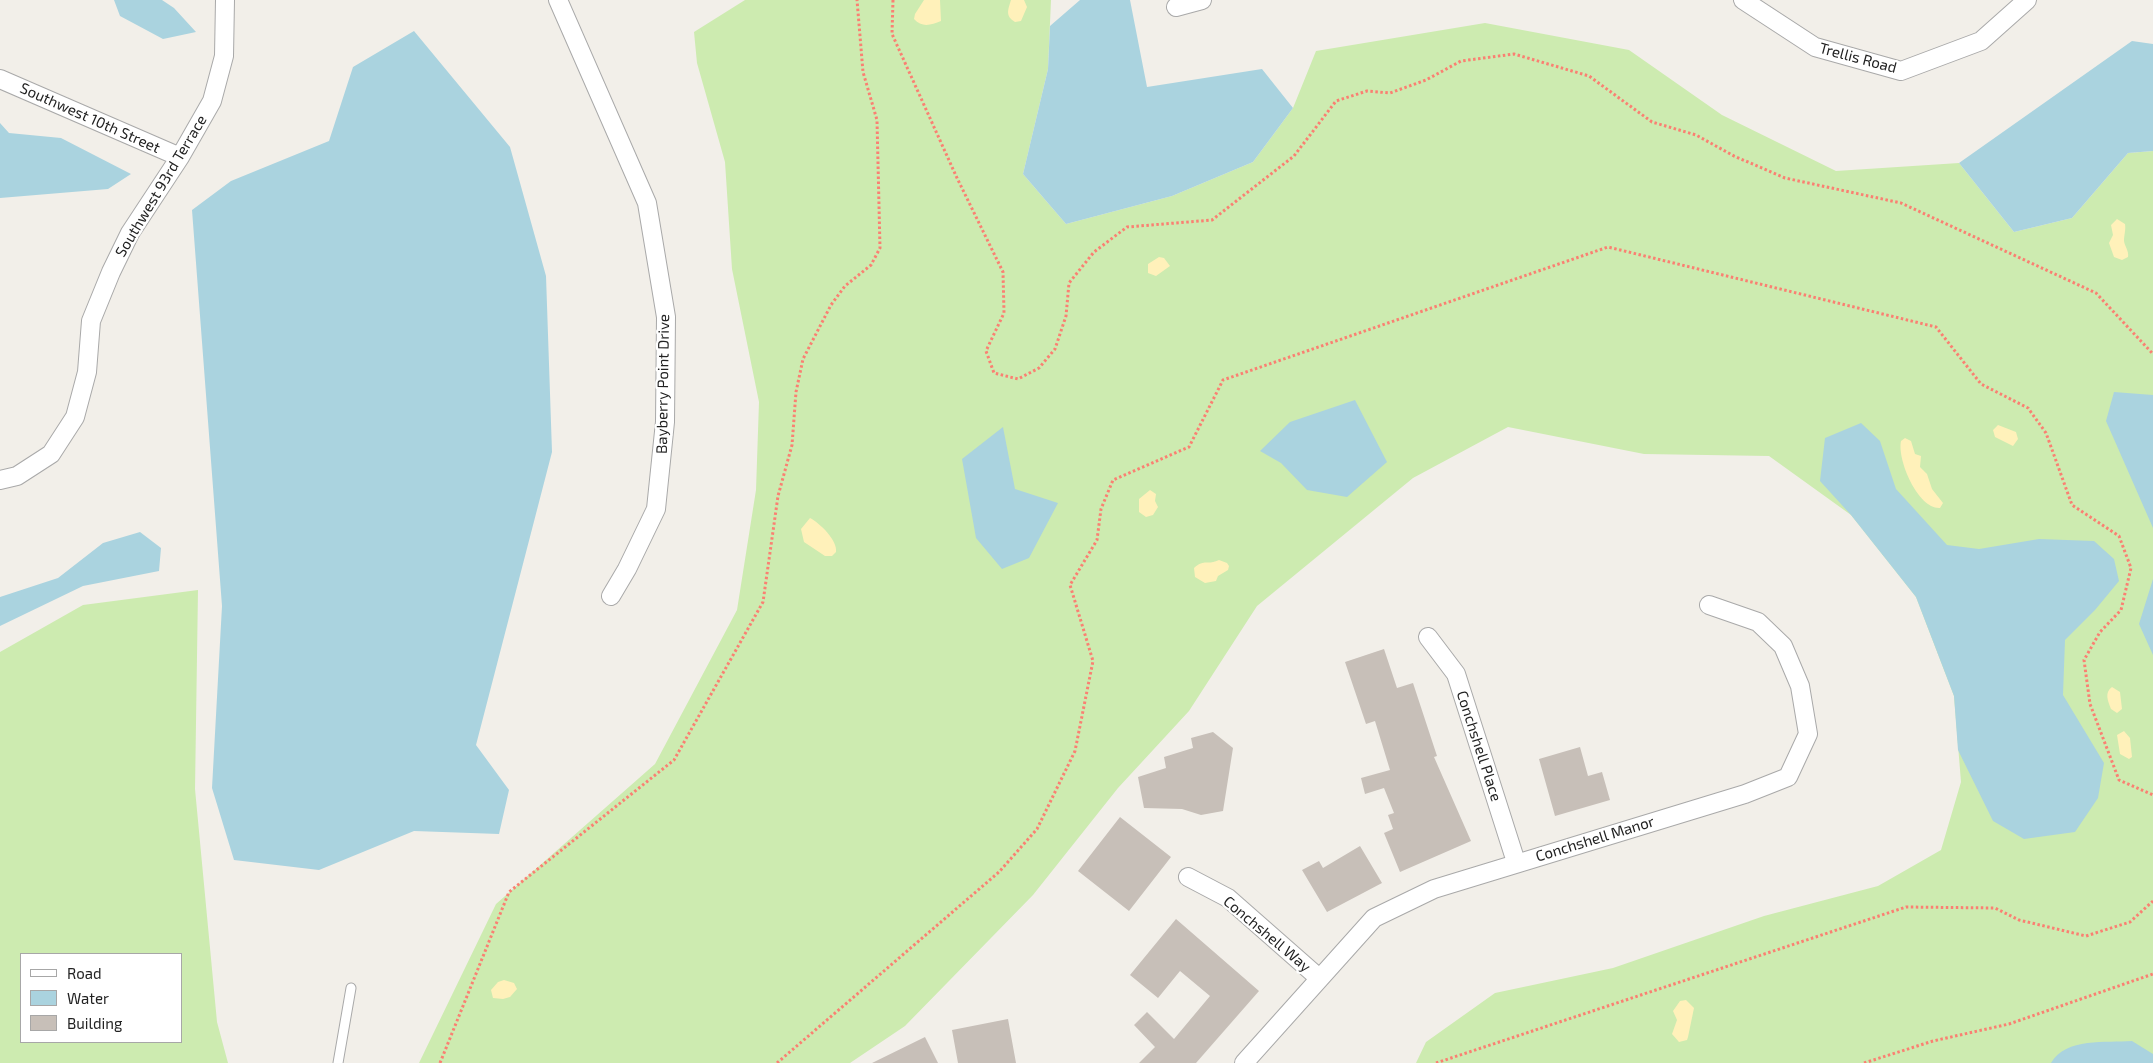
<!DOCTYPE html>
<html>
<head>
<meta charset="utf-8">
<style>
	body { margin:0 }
	#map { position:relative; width:2153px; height:1063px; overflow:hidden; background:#f2efe9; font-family:"Exo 2",sans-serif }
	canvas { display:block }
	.legend { position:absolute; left:20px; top:953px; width:162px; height:90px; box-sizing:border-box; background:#fff; border:1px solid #a7a7a7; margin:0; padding:6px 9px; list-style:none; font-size:15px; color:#222 }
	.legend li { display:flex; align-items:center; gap:10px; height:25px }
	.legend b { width:25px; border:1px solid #a7a7a7 }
</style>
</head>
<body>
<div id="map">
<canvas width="2153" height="1063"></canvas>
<ul class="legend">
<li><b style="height:6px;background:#fff"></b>Road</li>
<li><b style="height:14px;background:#aad3df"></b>Water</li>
<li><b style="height:14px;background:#c7bfb8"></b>Building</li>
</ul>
</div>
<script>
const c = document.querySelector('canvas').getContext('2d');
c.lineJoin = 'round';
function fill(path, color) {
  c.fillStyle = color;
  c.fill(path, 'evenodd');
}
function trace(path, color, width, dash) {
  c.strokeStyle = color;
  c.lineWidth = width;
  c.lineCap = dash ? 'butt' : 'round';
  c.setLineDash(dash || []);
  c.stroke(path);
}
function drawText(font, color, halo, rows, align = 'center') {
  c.font = font + ' "Exo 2",sans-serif';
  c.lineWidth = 4.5;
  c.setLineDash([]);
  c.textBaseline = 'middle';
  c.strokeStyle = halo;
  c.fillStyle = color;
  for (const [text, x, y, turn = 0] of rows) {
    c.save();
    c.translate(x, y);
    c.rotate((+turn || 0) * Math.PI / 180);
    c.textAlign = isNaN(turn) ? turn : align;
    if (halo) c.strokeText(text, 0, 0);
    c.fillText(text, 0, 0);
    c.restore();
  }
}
fill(new Path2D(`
	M745,0H1051L1048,69L1023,174L1066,224L1172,196L1253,162L1293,108L1316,51L1485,23L1629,50L1722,115L1836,171L1959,163L2014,232L2072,218L2128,153L2153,151V1063H1416L1426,1042L1495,993L1613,968L1764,916L1878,886L1941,850L1961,782L1954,696L1916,597L1851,515L1769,456L1644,454L1508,427L1413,478L1257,606L1189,711L1118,788L1033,895L905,1026L850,1063H419L496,904L655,764L737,610L756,490L759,402L732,269L725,162L697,63L694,32Z
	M198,590L195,789L217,1022L228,1063H0V652L83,605ZM181,954V1042H21V954Z`), '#cdebb0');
fill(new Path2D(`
	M924,0H940L941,21C931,25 922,28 914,19L915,14Z
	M1011,0H1024L1027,7L1021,21L1015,22C1005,16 1008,10 1011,0Z
	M2117,219L2125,224C2126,230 2124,235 2124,241C2125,247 2129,251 2128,257L2122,260L2114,257L2109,243L2113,235L2111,225Z
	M1159,257L1164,258L1170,266L1156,276L1148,273V264Z
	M1998,425L2016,432L2018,439L2013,446L1995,437L1993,430Z
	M1905,438L1911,441L1915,454L1921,456L1920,467L1927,474L1932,489L1943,503L1940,508C1918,509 1897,460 1901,441Z
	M1150,490L1156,494L1155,501L1158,507L1153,515L1146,517L1139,512V499Z
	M810,518C820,523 838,541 836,552L832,556H825L804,542L801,529Z
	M1219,560L1227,563L1229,566L1228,570L1218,576L1216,581L1205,583L1195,577L1194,568C1205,558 1207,566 1219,560Z
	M2112,687L2120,692L2122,709L2117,713L2111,709C2108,701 2104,693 2112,687Z
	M2124,731L2130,738L2132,757L2129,759L2120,754L2117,735Z
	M504,980L514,983L517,989L510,997L503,999L493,998L491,990L498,982Z
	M1686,1000L1694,1008L1688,1037L1687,1040L1679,1042L1672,1034L1677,1020L1673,1011L1680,1001Z`), '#fff1ba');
fill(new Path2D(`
	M114,0H162L174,8L196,32L163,39L120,16Z
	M1080,0H1130L1147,87L1262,69L1293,108L1253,162L1172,196L1066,224L1023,174L1048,69L1050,26Z
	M414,31L510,147L546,276L552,452L476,745L509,790L499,834L414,831L319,870L234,860L212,788L222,606L192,210L231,181L329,141L353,67Z
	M2132,41L2153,44V151L2128,153L2072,218L2014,232L1959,163Z
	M0,123L9,133L61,138L131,174L108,189L0,198Z
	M2114,392L2153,395V528L2106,421Z
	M1355,400L1387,462L1347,497L1307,490L1281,463L1260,451L1290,422Z
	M1861,423L1880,441L1896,489L1947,545L1979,549L2039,539L2094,541L2114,559L2119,581L2095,610L2065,640L2063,695L2104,763L2098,798L2075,832L2024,839L1993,821L1958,750L1954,696L1916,597L1851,515L1820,481L1825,438Z
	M1003,427L1015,489L1058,503L1029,558L1002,569L976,538L962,459Z
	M140,532L161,548L159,571L83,586L0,626V597L58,578L103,543Z
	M2153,579V655L2139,624Z
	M2132,1041L2153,1054V1063H2051C2066,1037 2106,1043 2132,1041Z`), '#aad3df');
fill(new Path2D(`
	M1384,649L1397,688L1413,683L1437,756L1434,757L1471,841L1400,872L1384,833L1393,829L1388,815L1394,813L1384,788L1365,794L1361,778L1390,770L1375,721L1366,724L1345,662Z
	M1213,732L1233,748L1223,811L1201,815L1182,809L1144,808L1138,777L1166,768L1164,757L1193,748L1191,738Z
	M1580,747L1588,776L1602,772L1610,800L1555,816L1539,759Z
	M1120,817L1171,857L1129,911L1078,871Z
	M1360,846L1382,883L1327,912L1302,870L1319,861L1323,868Z
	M1176,919L1259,991L1196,1063H1139L1155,1047L1134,1025L1147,1012L1174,1039L1210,996L1180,971L1158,998L1130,975Z
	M1008,1019L1016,1063H958L952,1030Z
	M925,1037L938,1063H872Z`), '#c7bfb8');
const service = new Path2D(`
	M338,1063L351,988`);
const minor = new Path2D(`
	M558,0L647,203L666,317L665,422L656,509L627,569L611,596
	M1743,0L1815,47L1901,71L1981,41L2027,0
	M1176,7L1202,0
	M0,79L180,157
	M0,480L17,476L51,454L75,417L87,372L91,321L111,272L130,233L180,157L212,101L224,56L225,0
	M1428,637L1456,674L1516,862
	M1188,877L1228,898L1319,978
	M1244,1063L1374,918L1434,889L1745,794L1788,777L1808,734L1800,686L1783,646L1758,622L1709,605`);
trace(service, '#a9a9a9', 11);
trace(minor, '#a9a9a9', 20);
trace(new Path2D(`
	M893,0L892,34L957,178L1003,272L1004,313L986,351L994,373L1018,379L1039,368L1055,349L1066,316L1069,283L1094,252L1127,227L1212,220L1294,156L1336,101L1367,91L1390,93L1426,80L1461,61L1514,54L1589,76L1652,122L1696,135L1734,156L1785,178L1901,203L2096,293L2153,354
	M440,1063L509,892L674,760L763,602L778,496L792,445L796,392L803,359L831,305L845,286L871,265L880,248L877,120L863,72L857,0
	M777,1063L999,872L1037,829L1075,751L1093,661L1070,585L1097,540L1101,509L1113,480L1189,447L1223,380L1608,247L1936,327L1981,384L2028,408L2046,433L2072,505L2119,536L2131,568L2121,610L2100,632L2084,660L2090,704L2119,780L2153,795
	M1436,1063L1906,907L1995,908L2019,920L2086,936L2130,922L2153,901
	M1864,1063L1933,1041L2009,1024L2153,974`), '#fa8072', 3, [2.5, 2.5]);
trace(service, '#fff', 9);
trace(minor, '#fff', 18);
drawText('15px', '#222', '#fff', [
	["Trellis Road",1858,58,15],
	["Southwest 10th Street",90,118,24],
	["Southwest 93rd Terrace",161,186,-59],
	["Bayberry Point Drive",663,384,-89],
	["Conchshell Place",1479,746,72],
	["Conchshell Manor",1595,839,-17],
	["Conchshell Way",1267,934,40]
]);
</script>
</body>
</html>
